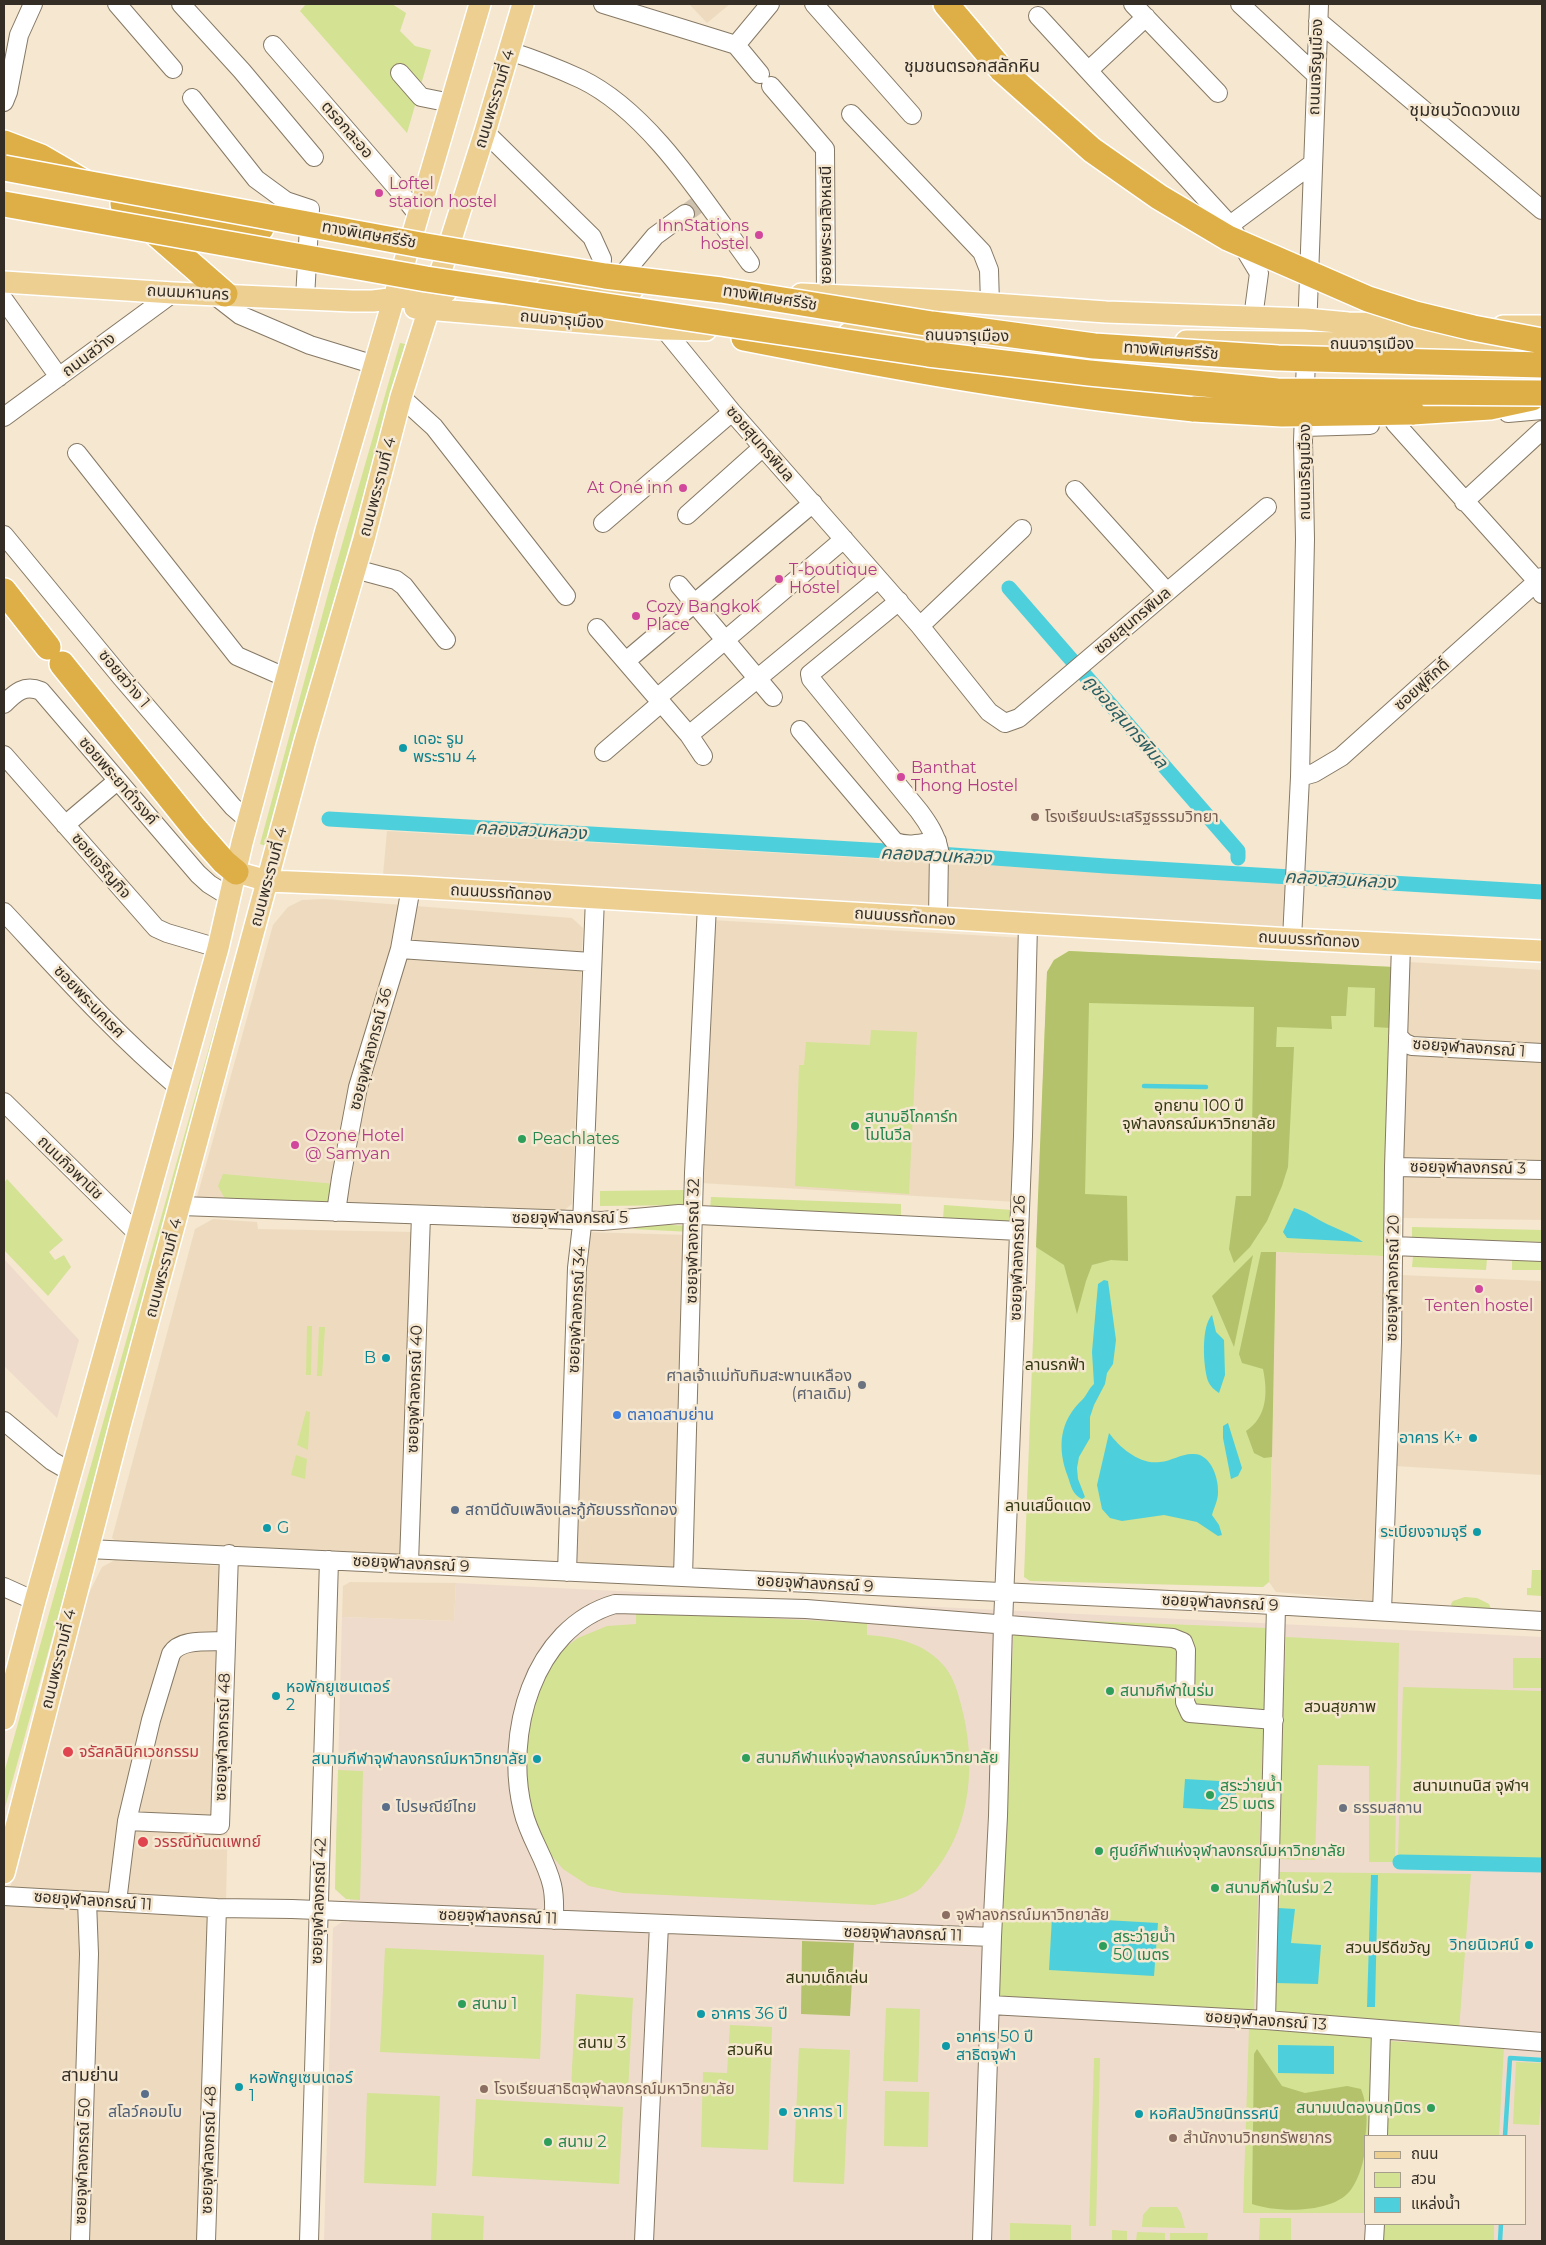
<!DOCTYPE html>
<html>
<head>
<meta charset="utf-8">
<style>
	body { margin:0 }
	#map { position:relative; width:1546px; height:2245px; overflow:hidden; background:#f5e7d0; font-family:Montserrat,"Noto Sans Thai",sans-serif }
	canvas { display:block }
	.frame { position:absolute; inset:0; border:5px solid #332d25; pointer-events:none }
	.legend { position:absolute; left:1364px; top:2135px; width:162px; height:90px; box-sizing:border-box; background:#f5e7d0; border:1px solid #a79d8c; margin:0; padding:6px 9px; list-style:none; font-size:15px; color:#332d25 }
	.legend li { display:flex; align-items:center; gap:10px; height:25px }
	.legend b { width:25px; border:1px solid #a79d8c }
</style>
</head>
<body>
<div id="map">
<canvas width="1546" height="2245"></canvas>
<div class="frame"></div>
<ul class="legend">
<li><b style="height:6px;background:#eccf91"></b>ถนน</li>
<li><b style="height:14px;background:#d3e293"></b>สวน</li>
<li><b style="height:14px;background:#4dd0db"></b>แหล่งน้ำ</li>
</ul>
</div>
<script>
const c = document.querySelector('canvas').getContext('2d');
c.lineJoin = 'round';
function fill(path, color) {
  c.fillStyle = color;
  c.fill(path, 'evenodd');
}
function trace(path, color, width, dash) {
  c.strokeStyle = color;
  c.lineWidth = width;
  c.lineCap = dash ? 'butt' : 'round';
  c.setLineDash(dash || []);
  c.stroke(path);
}
function drawText(font, color, halo, rows, align = 'center') {
  c.font = font + ' Montserrat,"Noto Sans Thai",sans-serif';
  c.lineWidth = 5;
  c.setLineDash([]);
  c.textBaseline = 'middle';
  c.strokeStyle = halo;
  c.fillStyle = color;
  for (const [text, x, y, turn = 0] of rows) {
    c.save();
    c.translate(x, y);
    c.rotate((+turn || 0) * Math.PI / 180);
    c.textAlign = isNaN(turn) ? turn : align;
    if (halo) c.strokeText(text, 0, 0);
    c.fillText(text, 0, 0);
    c.restore();
  }
}
fill(new Path2D(`
	M689,4H730L707,23Z
	M387,831L1290,882L1288,918L1280,928L1268,929L383,875Z
	M324,899L572,918L583,928L572,1204L562,1212L487,1208L482,1205L481,1212L195,1204L273,925L288,907L302,900Z
	M711,920L1025,938L1016,1202L701,1183Z
	M1409,962L1542,970V1220L1401,1218Z
	M213,1219L257,1222L258,1229L415,1232L405,1557L123,1546L112,1538L195,1229Z
	M584,1232L690,1235L681,1569L571,1563Z
	M1276,1252L1383,1256L1375,1601L1276,1592L1269,1582Z
	M1400,1275L1542,1281V1475L1395,1466Z
	M115,1560L233,1567L226,1905L213,2241H4V1911L88,1595L102,1567Z
	M350,1582L456,1583L454,1621L342,1617L343,1586Z`), '#eedbbf');
fill(new Path2D(`
	M4,1259L79,1340L57,1418L4,1366Z
	M456,1583L1542,1637V2241H324L333,1928L342,1922H349L350,1908V1899H346L335,1889L342,1617L454,1621ZM1365,2136H1525V2224H1365Z`), '#efdbcc');
fill(new Path2D(`
	M306,4H392L406,13L400,31L415,46L431,50L407,133L300,11Z
	M400,343L405,344L266,846L260,844L331,583Z
	M244,924L250,925L4,1811V1773Z
	M1069,951L1393,967L1383,1256L1276,1252L1269,1582L1263,1587L1030,1581L1024,1577L1047,972L1054,960Z
	M871,1030L917,1032L909,1194L795,1186L799,1065H804L806,1042L870,1045Z
	M223,1174L336,1184L333,1206L225,1199L218,1186Z
	M7,1179L63,1240L49,1252L55,1260L64,1255L71,1267L48,1296L4,1250V1183Z
	M686,1190V1205L600,1206V1191Z
	M711,1197L901,1204V1216L710,1210Z
	M944,1205L1012,1210L1011,1224L943,1219Z
	M670,1225L693,1226L692,1232L632,1229L644,1226Z
	M1412,1227L1542,1230V1242L1412,1238Z
	M1413,1257L1487,1259L1486,1270L1412,1267Z
	M1512,1259L1542,1260V1270H1512Z
	M307,1326H312L311,1375H306Z
	M319,1327H325L322,1376H317Z
	M306,1411L310,1412L308,1450L297,1445Z
	M296,1455L307,1459L305,1479L291,1475Z
	M1532,1570H1542V1596L1527,1595V1588H1531Z
	M1465,1597L1477,1598L1489,1604L1491,1609L1452,1607L1451,1604L1453,1601Z
	M636,1612L867,1623V1635C897,1637 925,1643 945,1667C956,1681 960,1700 964,1717C976,1772 969,1833 930,1877C926,1882 922,1888 917,1891C904,1899 889,1902 874,1905L623,1893L589,1886L563,1869L551,1855L542,1840L530,1812L523,1750L533,1695L559,1652L578,1638L607,1626L636,1624Z
	M1014,1618L1267,1628L1254,2012L998,1999Z
	M1286,1637L1399,1643L1395,1862H1369V1766L1318,1765L1315,1860L1276,1859Z
	M1513,1658H1542V1688H1513Z
	M1403,1687L1542,1691V1860L1398,1856Z
	M338,1770L363,1771L360,1900L346,1899L335,1889Z
	M1279,1872L1471,1874L1459,2030L1274,2015Z
	M385,1948L544,1955L540,2059L380,2052Z
	M576,1994L633,1998L628,2092L571,2088Z
	M886,2008L920,2009L918,2082L883,2081Z
	M730,2025L772,2027L768,2150L701,2147L703,2072L727,2073Z
	M1249,2027L1374,2035L1369,2136H1365V2213H1243Z
	M1387,2041L1504,2047L1499,2136H1383Z
	M799,2048L850,2050L844,2184L793,2182Z
	M1094,2058H1100L1096,2226H1089Z
	M1516,2062L1542,2063V2100H1541L1539,2125L1513,2124Z
	M885,2091L929,2092L928,2147L884,2146Z
	M367,2093L440,2096L436,2186L364,2183Z
	M476,2099L623,2107L619,2184L472,2176Z
	M1150,2207H1177L1181,2213L1185,2228L1142,2227L1143,2215Z
	M432,2213L484,2216L483,2241H431Z
	M1260,2218H1291V2241L1259,2240Z
	M1010,2223L1071,2225V2241H1010Z
	M1380,2224H1494V2241H1380Z
	M1112,2230L1127,2231V2241H1112Z
	M1137,2232L1165,2233V2241H1136Z
	M1170,2233H1208L1207,2241H1170Z`), '#d3e293');
fill(new Path2D(`
	M1069,951L1393,967L1391,1028L1374,1027L1375,988L1348,987L1346,1016H1331L1332,1029L1277,1027L1276,1047H1294L1288,1167L1282,1186L1267,1221L1250,1247L1234,1263L1229,1249L1236,1196H1251L1254,1007L1089,1003L1085,1194L1127,1196L1128,1261L1111,1260L1092,1265L1086,1281L1077,1314L1064,1265L1036,1247L1047,972L1054,960Z
	M1261,1252H1276L1272,1457L1264,1458L1254,1453L1246,1431C1267,1417 1268,1393 1263,1369L1242,1363L1239,1354Z
	M1253,1255L1234,1347L1212,1296Z
	M802,1941L854,1943L850,2016L801,2014Z
	M1257,2049L1282,2086L1305,2093L1347,2086L1361,2089C1367,2104 1368,2122 1365,2137C1364,2143 1366,2150 1364,2156C1362,2167 1358,2179 1352,2188C1336,2214 1277,2213 1252,2204L1254,2054Z`), '#b3c26b');
fill(new Path2D(`
	M1294,1208C1308,1212 1311,1216 1323,1222C1336,1229 1350,1233 1363,1242L1287,1238L1283,1232Z
	M1104,1280L1108,1281L1116,1340L1113,1364L1107,1373L1105,1384L1094,1405L1090,1417V1438L1079,1457L1077,1468L1078,1479L1085,1497L1082,1499C1072,1494 1071,1486 1068,1477C1057,1448 1059,1421 1083,1399C1087,1395 1089,1388 1094,1384L1092,1352L1098,1284Z
	M1212,1315L1216,1332L1224,1340L1225,1375L1219,1393C1214,1390 1210,1386 1208,1381C1203,1366 1201,1326 1212,1315Z
	M1228,1423L1242,1468L1238,1476L1231,1479L1223,1438V1426Z
	M1109,1433C1120,1448 1140,1465 1160,1462C1172,1461 1182,1453 1194,1454C1211,1454 1219,1479 1218,1493C1218,1500 1214,1508 1212,1515L1219,1525L1222,1535L1218,1536L1197,1522L1164,1515L1122,1521L1110,1518L1102,1509L1097,1485Z
	M1185,1779L1236,1782V1811L1183,1808Z
	M1371,1875H1378L1375,2007H1367Z
	M1278,1908L1295,1909L1291,1943L1321,1945L1318,1984L1275,1983Z
	M1052,1917L1158,1923L1154,1976L1049,1970Z
	M1278,2045L1334,2046V2074L1278,2073Z`), '#4dd0db');
trace(new Path2D(`
	M1144,1086L1206,1087
	M1505,2136L1510,2058L1542,2060
	M1500,2241L1501,2224`), '#4dd0db', 4.5);
trace(new Path2D(`
	M1009,588L1238,851V858
	M329,819L939,854L1106,866L1542,892
	M1400,1862L1542,1865`), '#4dd0db', 15);
trace(new Path2D(`
	M685,214L704,200`), '#cec2ae', 18, [18, 9]);
const minor = new Path2D(`
	M117,4L173,69
	M181,4L242,71L314,157
	M603,4L736,45L760,74
	M814,4L912,115
	M1133,4L1218,93
	M1240,4L1316,75
	M1038,16L1230,225L1259,273L1253,318
	M1318,21L1542,210
	M273,45L396,187L418,215
	M736,45L770,4
	M509,51C534,59 557,68 581,79C650,112 705,202 750,263
	M1089,70L1146,17
	M400,73L421,97L451,103
	M771,86L825,149L826,295
	M192,98L256,179L286,201L310,209L305,298
	M4,102L8,92L19,35L33,4
	M851,114L982,252L989,270L990,304
	M485,132L592,237L602,259L600,286
	M1230,225L1312,164
	M615,284L655,236L685,214
	M213,294L240,315L310,345L375,365
	M4,300L59,377
	M664,329L732,412L920,626L989,712L1005,723L1019,718L1267,507
	M401,397L434,427L566,596
	M1508,413L1542,410
	M4,417L173,293
	M1395,423L1537,581L1542,594
	M1304,427L1370,425
	M77,453L237,656L287,678
	M1075,490L1167,592
	M1464,502L1542,430
	M687,515L763,447
	M603,523L732,412
	M4,535L121,677L233,807L248,820
	M355,569L396,580L404,586L446,640
	M679,585L773,697
	M899,601L810,674L811,679L919,811C928,823 936,835 939,850L938,919
	M920,626L1022,529
	M597,628L689,735L703,756
	M626,661L813,503
	M657,698L844,539
	M4,704C15,693 24,684 41,691L198,874L209,884L230,897
	M800,730L895,842C909,847 923,843 937,841
	M689,735L878,579
	M604,752L661,703
	M4,755L156,928L167,933L218,948
	M1300,777L1314,773L1341,757L1542,577
	M65,825L117,781
	M4,912C60,972 115,1034 178,1087
	M1292,939L1300,777L1305,539L1303,441L1319,4
	M400,949L591,962
	M1398,1036L1405,1043L1412,1046L1542,1053
	M4,1102L138,1234
	M1394,1167L1542,1170
	M181,1206L602,1221L679,1214L1019,1231
	M336,1212L341,1178L358,1087L400,949L411,887
	M1393,1246L1542,1252
	M4,1421L52,1461L71,1472
	M88,1549L1255,1604L1542,1621
	M409,1563L421,1215
	M567,1572L577,1268L582,1225L595,898
	M683,1577L694,1173L707,905
	M4,1587L35,1601
	M1382,1611L1392,1342L1394,1167L1401,945
	M127,1821L220,1825L229,1554
	M4,1896L217,1908L292,1909L992,1937
	M117,1902L127,1821L151,1720L171,1654C180,1638 210,1642 226,1641
	M554,1920C554,1908 555,1897 552,1885C546,1859 529,1837 523,1811C504,1735 532,1628 615,1604L806,1609L1173,1638L1183,1642L1186,1650L1185,1702L1190,1713L1274,1720
	M990,2005L1266,2020L1542,2042
	M1266,2020L1276,1606
	M1378,2136L1381,2031
	M80,2241L89,1954L87,1901
	M206,2241L217,1908
	M309,2241L329,1560
	M644,2241L659,1925
	M982,2241L992,1937L998,1816L1003,1624L1023,1136L1028,924
	M1374,2241L1375,2224`);
const major = new Path2D(`
	M4,282L173,293L352,301H373L446,292
	M546,288L633,289
	M801,294L951,301L1106,312L1306,319L1348,323L1435,324
	M415,308L664,329L706,330
	M1503,326H1542
	M849,333L948,335
	M1186,341L1521,345
	M236,872L268,881L411,887L1292,939L1542,951
	M4,1719L35,1601L218,948L242,843L326,530L480,4
	M4,1873L121,1422L305,741L364,539L401,397L485,132L523,4`);
const highway = new Path2D(`
	M946,4L1002,70
	M4,143L41,157L84,182
	M123,204L261,228
	M146,225L225,294
	M744,338C893,367 1042,394 1194,409
	M1412,412L1490,407L1532,398
	M4,591L48,647
	M62,664L195,829L224,862L236,872`);
trace(minor, '#867965', 20);
trace(major, '#fff', 24);
trace(highway, '#fff', 28);
trace(minor, '#fff', 18);
trace(major, '#eccf91', 21);
trace(highway, '#dfaf47', 25);
const highwayBridge = new Path2D(`
	M1002,70L1092,150L1159,197L1228,238L1368,299L1415,314L1473,328L1542,341
	M4,168L426,246L605,276L721,290L932,324L1094,346L1278,358L1542,365
	M4,204L426,279L928,354L1089,373L1277,391L1542,393
	M1194,409L1282,414L1412,412`);
trace(highwayBridge, '#fff', 28, []);
trace(highwayBridge, '#dfaf47', 25);
for (const [x, y, r, color] of [
	[379,193,5,"#d1479c"],
	[759,235,5,"#d1479c"],
	[683,488,5,"#d1479c"],
	[779,579,5,"#d1479c"],
	[636,616,5,"#d1479c"],
	[403,748,5,"#0f9aa8"],
	[901,777,5,"#d1479c"],
	[1035,817,5,"#8d6e63"],
	[855,1126,5,"#2e9e5b"],
	[522,1139,5,"#2e9e5b"],
	[295,1145,5,"#d1479c"],
	[1479,1289,5,"#d1479c"],
	[386,1358,5,"#0f9aa8"],
	[862,1385,5,"#6b7280"],
	[617,1415,5,"#3f7fe0"],
	[1473,1438,5,"#0f9aa8"],
	[455,1510,5,"#5c6f8a"],
	[267,1528,5,"#0f9aa8"],
	[1477,1532,5,"#0f9aa8"],
	[1110,1691,5,"#2e9e5b"],
	[276,1696,5,"#0f9aa8"],
	[68,1752,6,"#e0444e"],
	[746,1758,5,"#2e9e5b"],
	[537,1759,5,"#0f9aa8"],
	[1210,1795,5,"#2e9e5b"],
	[386,1807,5,"#5c6f8a"],
	[1343,1808,5,"#6b7280"],
	[143,1842,6,"#e0444e"],
	[1099,1851,5,"#2e9e5b"],
	[1215,1888,5,"#2e9e5b"],
	[946,1915,5,"#8d6e63"],
	[1529,1945,5,"#0f9aa8"],
	[1103,1946,5,"#2e9e5b"],
	[462,2004,5,"#2e9e5b"],
	[701,2014,5,"#0f9aa8"],
	[946,2046,5,"#0f9aa8"],
	[239,2087,5,"#0f9aa8"],
	[484,2089,5,"#8d6e63"],
	[145,2094,5,"#5c6f8a"],
	[1431,2108,5,"#2e9e5b"],
	[783,2112,5,"#0f9aa8"],
	[1139,2114,5,"#0f9aa8"],
	[1173,2138,5,"#8d6e63"],
	[548,2142,5,"#2e9e5b"]
]) {
  const dot = new Path2D();
  dot.arc(x, y, r, 0, 2 * Math.PI);
  c.fillStyle = color;
  c.fill(dot);
  trace(dot, '#f5e7d0', 2);
}
drawText('16px', '#332d25', '#f5e7d0', [
	["ถนนเจริญเมือง",1316,67,-88],
	["ถนนพระรามที่ 4",495,99,-73],
	["ตรอกละออ",347,130,49],
	["ซอยพระยาสิงหเสนี",826,225,-90],
	["ทางพิเศษศรีรัช",369,235,10],
	["ถนนมหานคร",188,293,3],
	["ทางพิเศษศรีรัช",770,298,9],
	["ถนนจารุเมือง",562,320,5],
	["ถนนจารุเมือง",967,336,1],
	["ถนนจารุเมือง",1372,344],
	["ทางพิเศษศรีรัช",1171,351,4],
	["ถนนสว่าง",89,355,-37],
	["ซอยสุนทรพิมล",760,444,49],
	["ถนนเจริญเมือง",1305,472,-90],
	["ถนนพระรามที่ 4",378,487,-75],
	["ซอยสุนทรพิมล",1133,621,-40],
	["ซอยสว่าง 1",124,679,50],
	["ซอยฟูศักดิ์",1422,685,-42],
	["ซอยพระยาดำรงค์",118,781,49],
	["ซอยเจริญกิจ",101,866,49],
	["ถนนพระรามที่ 4",269,877,-75],
	["ถนนบรรทัดทอง",501,893,3],
	["ถนนบรรทัดทอง",905,917,4],
	["ถนนบรรทัดทอง",1309,940,3],
	["ซอยพระนคเรศ",89,1002,46],
	["ซอยจุฬาลงกรณ์ 1",1469,1048,4],
	["ซอยจุฬาลงกรณ์ 36",371,1049,-75],
	["ถนนกิจพานิช",70,1168,44],
	["ซอยจุฬาลงกรณ์ 3",1468,1168,1],
	["ซอยจุฬาลงกรณ์ 5",570,1218],
	["ซอยจุฬาลงกรณ์ 32",693,1241,-89],
	["ซอยจุฬาลงกรณ์ 26",1018,1258,-88],
	["ถนนพระรามที่ 4",164,1268,-75],
	["ซอยจุฬาลงกรณ์ 20",1393,1278,-89],
	["ซอยจุฬาลงกรณ์ 34",577,1310,-87],
	["ซอยจุฬาลงกรณ์ 40",415,1389,-88],
	["ซอยจุฬาลงกรณ์ 9",411,1564,3],
	["ซอยจุฬาลงกรณ์ 9",815,1584,3],
	["ซอยจุฬาลงกรณ์ 9",1220,1603,3],
	["ถนนพระรามที่ 4",59,1659,-76],
	["ซอยจุฬาลงกรณ์ 48",223,1737,-88],
	["ซอยจุฬาลงกรณ์ 11",93,1901,4],
	["ซอยจุฬาลงกรณ์ 42",319,1901,-88],
	["ซอยจุฬาลงกรณ์ 11",498,1917,2],
	["ซอยจุฬาลงกรณ์ 11",903,1934,2],
	["ซอยจุฬาลงกรณ์ 13",1266,2021,4],
	["ซอยจุฬาลงกรณ์ 48",209,2150,-88],
	["ซอยจุฬาลงกรณ์ 50",83,2161,-88]
]);
drawText('16px', '#b23c85', '#f5e7d0', [
	["Loftel",389,184],
	["station hostel",389,202],
	["InnStations",749,226,"right"],
	["hostel",749,244,"right"],
	["At One inn",673,488,"right"],
	["T-boutique",789,570],
	["Hostel",789,588],
	["Cozy Bangkok",646,607],
	["Place",646,625],
	["Banthat",911,768],
	["Thong Hostel",911,786],
	["Ozone Hotel",305,1136],
	["@ Samyan",305,1154],
	["Tenten hostel",1479,1306,"center"]
], 'left');
drawText('16px', '#0d838f', '#f5e7d0', [
	["เดอะ รูม",413,739],
	["พระราม 4",413,757],
	["B",376,1358,"right"],
	["อาคาร K+",1463,1438,"right"],
	["G",277,1528],
	["ระเบียงจามจุรี",1467,1532,"right"],
	["หอพักยูเซนเตอร์",286,1687],
	["2",286,1705],
	["สนามกีฬาจุฬาลงกรณ์มหาวิทยาลัย",527,1759,"right"],
	["วิทยนิเวศน์",1519,1945,"right"],
	["อาคาร 36 ปี",711,2014],
	["อาคาร 50 ปี",956,2037],
	["สาธิตจุฬา",956,2055],
	["หอพักยูเซนเตอร์",249,2078],
	["1",249,2096],
	["อาคาร 1",793,2112],
	["หอศิลปวิทยนิทรรศน์",1149,2114]
], 'left');
drawText('16px', '#785e54', '#f5e7d0', [
	["โรงเรียนประเสริฐธรรมวิทยา",1045,817],
	["จุฬาลงกรณ์มหาวิทยาลัย",956,1915],
	["โรงเรียนสาธิตจุฬาลงกรณ์มหาวิทยาลัย",494,2089],
	["สำนักงานวิทยทรัพยากร",1183,2138]
], 'left');
drawText('16px', '#323712', '#f5e7d0', [
	["อุทยาน 100 ปี",1199,1106],
	["จุฬาลงกรณ์มหาวิทยาลัย",1199,1124],
	["ลานรกฟ้า",1055,1365],
	["ลานเสม็ดแดง",1048,1506],
	["สวนสุขภาพ",1340,1707],
	["สนามเทนนิส จุฬาฯ",1471,1786],
	["สวนปรีดีขวัญ",1388,1948],
	["สนามเด็กเล่น",827,1978],
	["สนาม 3",602,2043],
	["สวนหิน",750,2050]
]);
drawText('16px', '#27864d', '#f5e7d0', [
	["สนามอีโกคาร์ท",865,1117],
	["โมโนวีล",865,1135],
	["Peachlates",532,1139],
	["สนามกีฬาในร่ม",1120,1691],
	["สนามกีฬาแห่งจุฬาลงกรณ์มหาวิทยาลัย",756,1758],
	["สระว่ายน้ำ",1220,1786],
	["25 เมตร",1220,1804],
	["ศูนย์กีฬาแห่งจุฬาลงกรณ์มหาวิทยาลัย",1109,1851],
	["สนามกีฬาในร่ม 2",1225,1888],
	["สระว่ายน้ำ",1113,1937],
	["50 เมตร",1113,1955],
	["สนาม 1",472,2004],
	["สนามเปตองนฤมิตร",1421,2108,"right"],
	["สนาม 2",558,2142]
], 'left');
drawText('16px', '#5b616d', '#f5e7d0', [
	["ศาลเจ้าแม่ทับทิมสะพานเหลือง",852,1376],
	["(ศาลเดิม)",852,1394],
	["ธรรมสถาน",1353,1808,"left"]
], 'right');
drawText('16px', '#366cbe', '#f5e7d0', [
	["ตลาดสามย่าน",627,1415]
], 'left');
drawText('16px', '#4e5e75', '#f5e7d0', [
	["สถานีดับเพลิงและกู้ภัยบรรทัดทอง",465,1510],
	["ไปรษณีย์ไทย",396,1807],
	["สโลว์คอมโบ",145,2112,"center"]
], 'left');
drawText('16px', '#be3a42', '#f5e7d0', [
	["จรัสคลินิกเวชกรรม",79,1752],
	["วรรณีทันตแพทย์",154,1842]
], 'left');
drawText('18px', '#332d25', '#f5e7d0', [
	["ชุมชนตรอกสลักหิน",972,67],
	["ชุมชนวัดดวงแข",1465,111],
	["สามย่าน",90,2076]
]);
drawText('italic 18px', '#285e62', '#f5e7d0', [
	["คูซอยสุนทรพิมล",1125,722,49],
	["คลองสวนหลวง",531,831,3],
	["คลองสวนหลวง",936,856,3],
	["คลองสวนหลวง",1340,880,3]
]);
</script>
</body>
</html>
